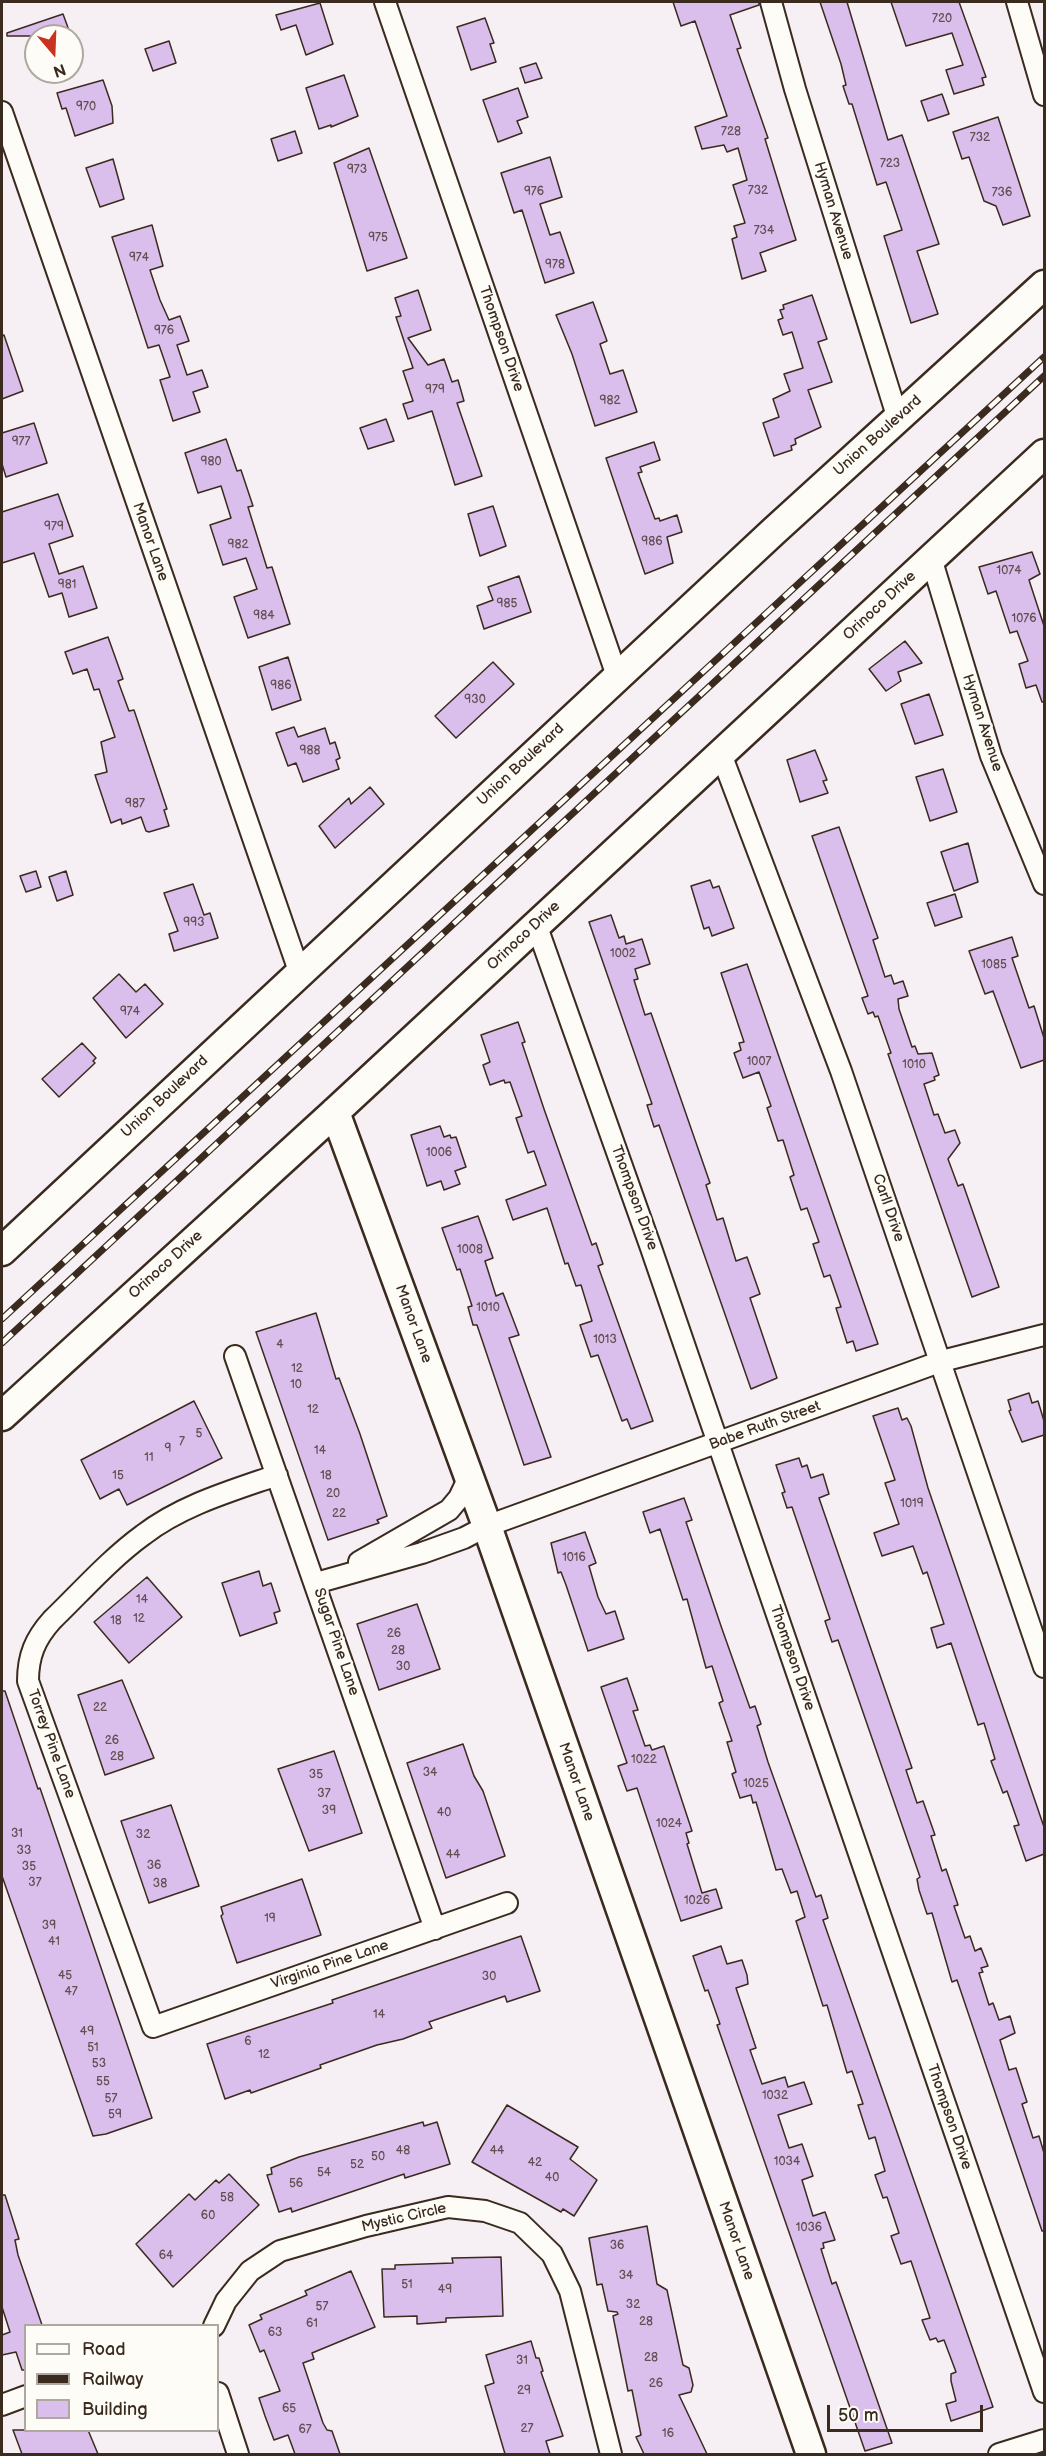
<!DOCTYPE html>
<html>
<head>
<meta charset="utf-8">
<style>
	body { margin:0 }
	#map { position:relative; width:1046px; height:2456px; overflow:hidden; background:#f6f0f5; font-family:"Balsamiq Sans",sans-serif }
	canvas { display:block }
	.frame { position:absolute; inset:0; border:3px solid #3b2a1e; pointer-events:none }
	.legend { position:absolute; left:24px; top:2324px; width:195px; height:108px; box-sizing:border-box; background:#fdfcf7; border:2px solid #afa8a0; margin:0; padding:8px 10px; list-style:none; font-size:18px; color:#3b2a1e }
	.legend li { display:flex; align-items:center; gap:12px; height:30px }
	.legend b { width:30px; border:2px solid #afa8a0 }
	.north { position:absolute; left:24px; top:24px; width:60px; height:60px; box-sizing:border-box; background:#fdfcf7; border:2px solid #afa8a0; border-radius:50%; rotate:161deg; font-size:16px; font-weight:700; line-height:24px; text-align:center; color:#3b2a1e }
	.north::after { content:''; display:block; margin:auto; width:21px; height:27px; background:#c8321e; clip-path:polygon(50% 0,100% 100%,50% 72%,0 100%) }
	.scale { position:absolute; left:827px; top:2405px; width:156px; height:27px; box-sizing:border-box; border:3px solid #3b2a1e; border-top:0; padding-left:8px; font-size:18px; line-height:21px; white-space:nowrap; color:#3b2a1e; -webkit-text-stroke:4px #fdfcf7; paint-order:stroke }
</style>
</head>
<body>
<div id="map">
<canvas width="1046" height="2456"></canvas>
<div class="frame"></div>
<ul class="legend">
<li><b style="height:8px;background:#fdfcf7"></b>Road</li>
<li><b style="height:8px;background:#3b2a1e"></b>Railway</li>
<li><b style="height:16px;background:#dabeec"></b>Building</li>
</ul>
<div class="north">N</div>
<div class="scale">50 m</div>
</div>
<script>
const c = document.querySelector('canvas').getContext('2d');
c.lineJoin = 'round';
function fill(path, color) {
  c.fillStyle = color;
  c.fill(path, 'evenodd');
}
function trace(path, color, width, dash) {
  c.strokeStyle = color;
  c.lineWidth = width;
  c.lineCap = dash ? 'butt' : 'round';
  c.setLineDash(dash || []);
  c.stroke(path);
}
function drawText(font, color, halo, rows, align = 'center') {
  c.font = font + ' "Balsamiq Sans",sans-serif';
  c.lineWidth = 5;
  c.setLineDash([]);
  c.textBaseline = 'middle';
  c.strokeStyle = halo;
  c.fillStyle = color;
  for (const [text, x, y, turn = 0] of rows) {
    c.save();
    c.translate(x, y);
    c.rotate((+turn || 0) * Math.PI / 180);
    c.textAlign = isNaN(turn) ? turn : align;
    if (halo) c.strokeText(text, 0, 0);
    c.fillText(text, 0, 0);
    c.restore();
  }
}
const building = new Path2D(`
	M673,2H759V5L730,15L741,48L737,49L768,138L765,139L796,240L760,253L766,271L742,279L732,239L737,237L734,226L745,223L733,185L747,180L738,148L727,152L724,145L702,149L695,127L727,116L695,21L681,26Z
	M820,2H847L888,140L902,135L939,244L917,251L938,314L911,323L884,236L902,230L886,182L877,185L852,104H849L843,86L846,85L841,64Z
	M891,2H959L986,77L982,78L984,85L954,94L946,70L963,65L952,33L906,46Z
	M320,3L333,44L306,55L296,25L281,30L276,15Z
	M63,14L71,36H7V33Z
	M485,18L494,43L490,44L496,62L471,70L457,27Z
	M169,41L176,63L153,71L145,49Z
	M536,63L542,78L525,83L520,68Z
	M344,75L358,116L331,127V125L319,129L306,88Z
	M103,80L112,106L113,123L75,136L66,108L62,109L57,93Z
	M518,88L528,117L517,121L522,133L498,142L483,100Z
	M942,94L949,114L928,121L921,101Z
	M998,117L1030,216L1003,225L996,206L984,201L969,157L962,159L953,132Z
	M295,131L302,153L278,161L271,139Z
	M369,148L407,258L367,271L334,163Z
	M550,157L562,197L540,204L550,235L560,232L574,273L545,283L522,210L514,213L501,173Z
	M113,159L124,199L100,207L86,168Z
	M152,225L163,266L150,270L160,300L169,320L180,316L189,341L177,345L187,375L202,370L208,387L193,392L200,412L173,421L160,380L170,377L159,345L148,348L112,237Z
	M418,290L431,330L408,338L428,365L444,359L452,382L458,380L464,401L457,403L482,476L455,485L432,411L408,419L403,404L413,401L403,371L413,368L396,317L401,316L395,298Z
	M812,295L827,339L818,342L832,382L808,390L821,427L795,439L796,444L791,446L792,450L774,456L763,423L779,417L773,399L790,391L784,374L803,368L792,332L783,335L778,320L783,318L780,310L784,309L783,305Z
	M593,302L607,341L600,344L610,374L623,370L637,412L595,426L572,354L556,315Z
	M4,335L23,391L2,399V336Z
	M386,419L394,441L368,449L360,428Z
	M34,423L47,463L6,477L2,464V433Z
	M226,439L237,471L241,470L253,506L248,507L267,568L272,567L290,624L248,638L234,597L257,589L246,558L223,565L210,525L231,518L221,486L198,493L185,453Z
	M654,442L660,460L640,467L642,472L638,473L655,519L659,518L660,521L677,515L682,532L667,537L673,563L645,574L606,458Z
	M58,494L73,536L49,544L59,574L83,566L97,608L69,617L62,593L49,597L34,553L2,563V512Z
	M493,506L506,546L480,556L468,514Z
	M1032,552L1040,574L1029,580L1044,626V702H1042L1036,685L1026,688L1019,664L1028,661L1017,631L1010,633L996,591L988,594L979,567Z
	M519,576L531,612L484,629L477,606L493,600L488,587Z
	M108,637L123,679L118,681L129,711L134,710L167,809L164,810L169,826L149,832L146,831L141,817L122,824L121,819L111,823L95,775L107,772L101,742L115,737L99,689L94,690L87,669L73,674L65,652Z
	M905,641L922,663L898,672L901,681L886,691L869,669Z
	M288,657L301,700L272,710L259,667Z
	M493,662L514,684L456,738L435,716Z
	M929,694L943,735L915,744L901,704Z
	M294,727L298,737L325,728L330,744L335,742L340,758L336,760L339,769L303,782L296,763L288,766L276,733Z
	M815,750L827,780L823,781L828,793L800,802L787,760Z
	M943,769L957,812L930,821L916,777Z
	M370,787L384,804L335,848L319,826L349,798L351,804Z
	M839,827L878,938L873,940L885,977L891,975L894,984L903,981L908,996L898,999L899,1009L912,1047L915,1046L918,1054L932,1053L939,1075L934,1077L935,1080L924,1084L934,1115L938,1114L945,1133L955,1130L960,1143L948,1159L958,1186L963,1184L999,1287L972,1297L888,1054L891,1053L878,1016L875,1017L873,1012L868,1014L862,998L868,996L812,836Z
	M968,843L978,882L954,891L941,852Z
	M36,871L41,887L26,892L20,876Z
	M66,871L73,895L57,901L49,877Z
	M710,880L713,888L719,886L734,928L712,936L709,927L704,929L691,886Z
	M193,884L204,915L210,913L218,938L174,951L169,934L178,931L164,893Z
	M955,894L962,917L935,926L927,903Z
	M611,915L619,938L624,936L626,944L642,939L650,964L635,969L638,979L634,980L645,1015L651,1013L710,1183L706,1185L717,1220L723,1218L736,1261L747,1257L760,1294L750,1298L777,1378L751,1389L659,1125L654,1127L647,1105L652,1104L589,922Z
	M1012,937L1018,956L1012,958L1029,1008L1034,1006L1044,1038V1060L1021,1068L993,991L985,994L969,951Z
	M747,964L878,1344L856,1351L853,1341L847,1343L836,1308L841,1307L830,1275L824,1277L813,1244L819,1242L807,1208L801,1210L790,1177L794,1175L783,1140L778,1141L767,1108L771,1106L759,1072L743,1078L734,1053L741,1050L739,1043L744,1042L721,973Z
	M119,974L136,992L145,984L163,1004L126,1038L93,998Z
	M518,1022L525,1042L522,1043L544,1109L592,1245L596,1243L603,1264L598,1266L653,1421L631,1429L627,1419L622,1421L598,1355L591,1357L580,1325L592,1321L581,1285L576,1286L568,1263L565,1264L547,1208L513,1220L506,1200L546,1185L534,1151L528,1153L516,1118L522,1116L510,1082L505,1083L504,1080L490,1085L483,1065L490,1062L481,1035Z
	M82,1043L96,1058L93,1061L95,1063L59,1097L42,1079Z
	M440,1126L444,1137L450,1135L451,1138L456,1137L466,1167L455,1171L460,1184L444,1190L441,1181L427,1186L411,1135Z
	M478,1216L493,1258L485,1261L496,1296L503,1293L519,1335L509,1338L551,1457L524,1465L477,1325H473L468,1307L472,1306L460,1269L457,1270L442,1228Z
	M316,1313L336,1379L339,1378L360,1434L387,1516L377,1520L379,1523L328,1540L256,1332Z
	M1029,1393L1032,1403L1038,1401L1044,1421V1435L1022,1442L1009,1411L1011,1410L1008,1400Z
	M194,1401L222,1458L127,1505L119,1489L100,1499L81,1460Z
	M898,1408L902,1420L907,1418L911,1426L928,1488L1044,1827V1854L1026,1861L1014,1826L1019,1825L1007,1791L1003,1793L991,1761L995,1759L984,1723L978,1725L951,1643L937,1648L931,1628L944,1624L927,1572L923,1574L913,1546L882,1556L874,1533L899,1524L885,1483L895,1480L873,1416Z
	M799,1458L802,1467L807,1465L811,1478L823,1474L829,1494L819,1498L912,1768L906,1770L917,1803L923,1801L935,1835L931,1836L942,1871L946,1869L958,1905L954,1906L965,1938L970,1936L975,1951L981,1948L988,1966L981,1968L983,1972L979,1973L989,2005L993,2003L999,2020L1010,2016L1015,2033L1000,2040L1009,2070L1016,2068L1027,2102L1022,2104L1033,2138L1039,2136L1044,2153V2231H1042L957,1980L952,1982L932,1913L927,1914L919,1890L917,1879L920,1877L838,1640L832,1642L825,1621L830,1619L792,1507L787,1508L782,1493L785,1492L776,1465Z
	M684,1498L692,1520L686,1522L721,1626L750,1708L755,1706L761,1724L757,1726L768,1762L816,1897L821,1895L828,1918L823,1920L993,2407L951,2421L946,2404L956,2401L951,2381V2374L956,2372L944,2340L938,2342L936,2338L930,2340L922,2320L930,2318L911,2261L901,2264L891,2236L899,2233L887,2197L883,2198L875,2175L885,2171L875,2137L869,2139L858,2105L863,2104L852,2071L847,2073L827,2005L823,2006L796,1921L805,1917L797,1891L791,1893L782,1869L776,1870L756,1802L753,1803L751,1795L740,1798L732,1774L736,1772L727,1742L732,1741L719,1703L723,1701L712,1666L706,1668L687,1599L683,1600L660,1529L650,1533L643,1512Z
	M585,1532L596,1563L589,1566L598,1597L606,1614L615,1611L624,1639L588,1651L566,1585L561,1572L558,1573L551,1543Z
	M259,1571L263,1586L271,1583L280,1611L274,1613L277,1623L240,1636L222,1583Z
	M147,1577L182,1617L129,1663L94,1622Z
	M417,1604L440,1669L379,1690L357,1624Z
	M627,1678L638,1710L633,1711L645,1746L650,1745L652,1750L664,1746L692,1831L686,1833L689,1843L687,1844L702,1893L716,1889L722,1908L681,1921L637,1788L627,1791L618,1766L627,1763L601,1687Z
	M122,1680L154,1758L105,1775L78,1695Z
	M2,1691H5L38,1789L40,1788L152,2118L106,2134L93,2136L2,1876Z
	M463,1744L474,1776L483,1791L505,1856L446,1878L407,1763Z
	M334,1751L362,1833L309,1851L278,1769Z
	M171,1805L199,1886L149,1903L121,1821Z
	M302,1879L321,1935L237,1963L221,1916L223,1914L221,1907Z
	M521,1936L540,1991L507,2002L505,1996L429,2022L432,2028L403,2039L377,2045L320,2065L321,2068L251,2093L250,2090L225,2099L207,2044L333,2003L332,2000Z
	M721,1946L727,1964L742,1960L747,1975L748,1984L736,1988L756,2048L750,2050L762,2084L785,2077L788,2087L804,2082L812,2104L778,2115L789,2148L802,2144L813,2176L802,2180L813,2216L825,2212L835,2240L823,2243L824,2248L821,2249L832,2284L836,2282L892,2443L865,2451L717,2025L720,2024L708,1990L705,1991L693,1956Z
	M507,2105L578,2147L570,2159L597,2180L574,2216L563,2209L561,2212L472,2162Z
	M423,2122L424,2126L437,2122L450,2164L405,2178L404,2174L292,2212L291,2208L279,2212L267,2175L272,2174L271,2168L299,2157Z
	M229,2174L259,2205L173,2287L136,2244L189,2194L195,2200L216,2180L219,2183Z
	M2,2195H5L19,2239L15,2240L18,2255L42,2325H26V2370H22L16,2352L2,2355V2335L10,2332L2,2307Z
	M647,2226L657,2284L667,2290L683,2365L689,2368L693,2385L691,2392L679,2395L707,2454H644L636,2437L641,2435L632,2390L628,2391L613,2316L618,2314L617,2312L608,2311L602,2284L597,2285L589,2238Z
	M501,2257L503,2316L446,2318V2322L417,2324V2316L384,2317L382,2269H395V2265L453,2263L452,2258Z
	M351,2271L375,2327L312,2353L314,2359L303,2363L323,2423L327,2430L332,2431L340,2454H295L288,2435L274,2440L265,2416L259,2398L280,2391L264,2350L260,2352L249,2325L262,2319L260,2315L307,2295L305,2291Z
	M531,2341L536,2358H539L543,2371L541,2372L563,2436L546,2441L550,2454H505L485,2386L494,2383L486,2355Z
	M13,2430H88L98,2454H22Z`);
fill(building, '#dabeec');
trace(building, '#3b2a1e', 1.5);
const street = new Path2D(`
	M385,2L617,676
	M771,2L795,89L898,419
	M1017,2L1044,95
	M2,112L299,971
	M931,558L991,756L1044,884
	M721,754L841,1071L1044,1667
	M536,924L651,1248L1044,2392
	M235,1356L435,1929
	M277,1475C231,1491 182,1505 143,1535C110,1559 81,1592 52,1620C35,1639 28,1656 28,1681L153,2027L507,1903
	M359,1562L449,1510L459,1498L469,1477
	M316,1583L422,1553L464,1538L487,1526L942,1361L1044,1335
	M214,2326L226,2301L250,2271L280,2251L366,2226L448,2207L485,2211L520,2223L552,2254L570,2291L611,2454
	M218,2393L238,2454
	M2,2405L26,2396
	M999,2454L1044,2440`);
const secondary = new Path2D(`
	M335,1112L487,1526L811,2454
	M2,1251L774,531L1044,285
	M2,1416L335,1112L1044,454`);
trace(street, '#3b2a1e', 24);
trace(secondary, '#3b2a1e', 33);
trace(street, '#fdfcf7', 20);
trace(secondary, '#fdfcf7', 28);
const rail = new Path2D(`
	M2,1319L1044,357
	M2,1343L1044,376`);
trace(rail, '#3b2a1e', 7);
trace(rail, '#fdfcf7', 4.5, [14]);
drawText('12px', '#634f52', null, [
	["720",942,19],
	["970",86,107],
	["728",731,132],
	["732",980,138],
	["723",890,164],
	["973",357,170],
	["732",758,191],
	["976",534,192],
	["736",1002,193],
	["734",764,231],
	["975",378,238],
	["974",139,258],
	["978",555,265],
	["976",164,331],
	["979",435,390],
	["982",610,401],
	["977",21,442],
	["980",211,462],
	["979",54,527],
	["986",652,542],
	["982",238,545],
	["1074",1009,571],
	["981",67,585],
	["985",507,604],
	["984",264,616],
	["1076",1024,619],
	["986",281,686],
	["930",475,700],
	["988",310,751],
	["987",135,804],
	["993",194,923],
	["1002",623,954],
	["1085",994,965],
	["974",130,1012],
	["1007",759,1062],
	["1010",914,1065],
	["1006",439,1153],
	["1008",470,1250],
	["1010",488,1308],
	["1013",605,1340],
	["4",280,1345],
	["12",297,1369],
	["10",296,1385],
	["12",313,1410],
	["5",199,1434],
	["7",182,1442],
	["9",168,1449],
	["14",320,1451],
	["11",149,1458],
	["15",118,1476],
	["18",326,1476],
	["20",333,1494],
	["1019",912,1504],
	["22",339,1514],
	["1016",574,1558],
	["14",142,1600],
	["12",139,1619],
	["18",116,1621],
	["26",394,1634],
	["28",398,1651],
	["30",403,1667],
	["22",100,1708],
	["26",112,1741],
	["28",117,1757],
	["1022",644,1760],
	["34",430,1773],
	["35",316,1775],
	["1025",756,1784],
	["37",324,1794],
	["39",329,1811],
	["40",444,1813],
	["1024",669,1824],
	["31",17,1834],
	["32",143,1835],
	["33",24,1851],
	["44",453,1855],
	["36",154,1866],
	["35",29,1867],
	["37",35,1883],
	["38",160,1884],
	["1026",697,1901],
	["19",270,1919],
	["39",49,1926],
	["41",54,1942],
	["45",65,1976],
	["30",489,1977],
	["47",71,1992],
	["14",379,2015],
	["49",87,2032],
	["6",248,2042],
	["51",93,2048],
	["12",264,2055],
	["53",99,2064],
	["55",103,2082],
	["1032",775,2096],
	["57",111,2099],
	["59",115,2115],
	["48",403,2151],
	["44",497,2151],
	["50",378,2157],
	["1034",787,2162],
	["42",535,2163],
	["52",357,2165],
	["54",324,2173],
	["40",552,2178],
	["56",296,2184],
	["58",227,2198],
	["60",208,2216],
	["1036",809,2228],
	["36",617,2246],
	["64",166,2256],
	["34",626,2276],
	["51",407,2285],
	["49",445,2290],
	["32",633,2305],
	["57",322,2307],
	["28",646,2322],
	["61",312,2324],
	["63",275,2333],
	["28",651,2358],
	["31",522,2361],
	["26",656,2384],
	["29",524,2391],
	["65",289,2409],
	["27",527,2429],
	["67",305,2430],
	["16",668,2434]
]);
drawText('15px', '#3b2a1e', '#fdfcf7', [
	["Hyman Avenue",833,211,73],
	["Thompson Drive",501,339,71],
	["Union Boulevard",878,436,-42],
	["Manor Lane",150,542,71],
	["Orinoco Drive",880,606,-43],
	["Hyman Avenue",982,723,72],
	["Union Boulevard",521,765,-43],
	["Orinoco Drive",524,936,-43],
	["Union Boulevard",165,1097,-43],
	["Thompson Drive",634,1198,70],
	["Carll Drive",888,1208,71],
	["Orinoco Drive",166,1265,-42],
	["Manor Lane",413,1324,70],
	["Babe Ruth Street",765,1426,-20],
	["Sugar Pine Lane",336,1642,71],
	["Thompson Drive",792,1658,71],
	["Torrey Pine Lane",51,1744,70],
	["Manor Lane",576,1782,71],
	["Virginia Pine Lane",330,1965,-19],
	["Thompson Drive",949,2117,71],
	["Mystic Circle",404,2218,-13],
	["Manor Lane",736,2241,71]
]);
</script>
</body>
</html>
